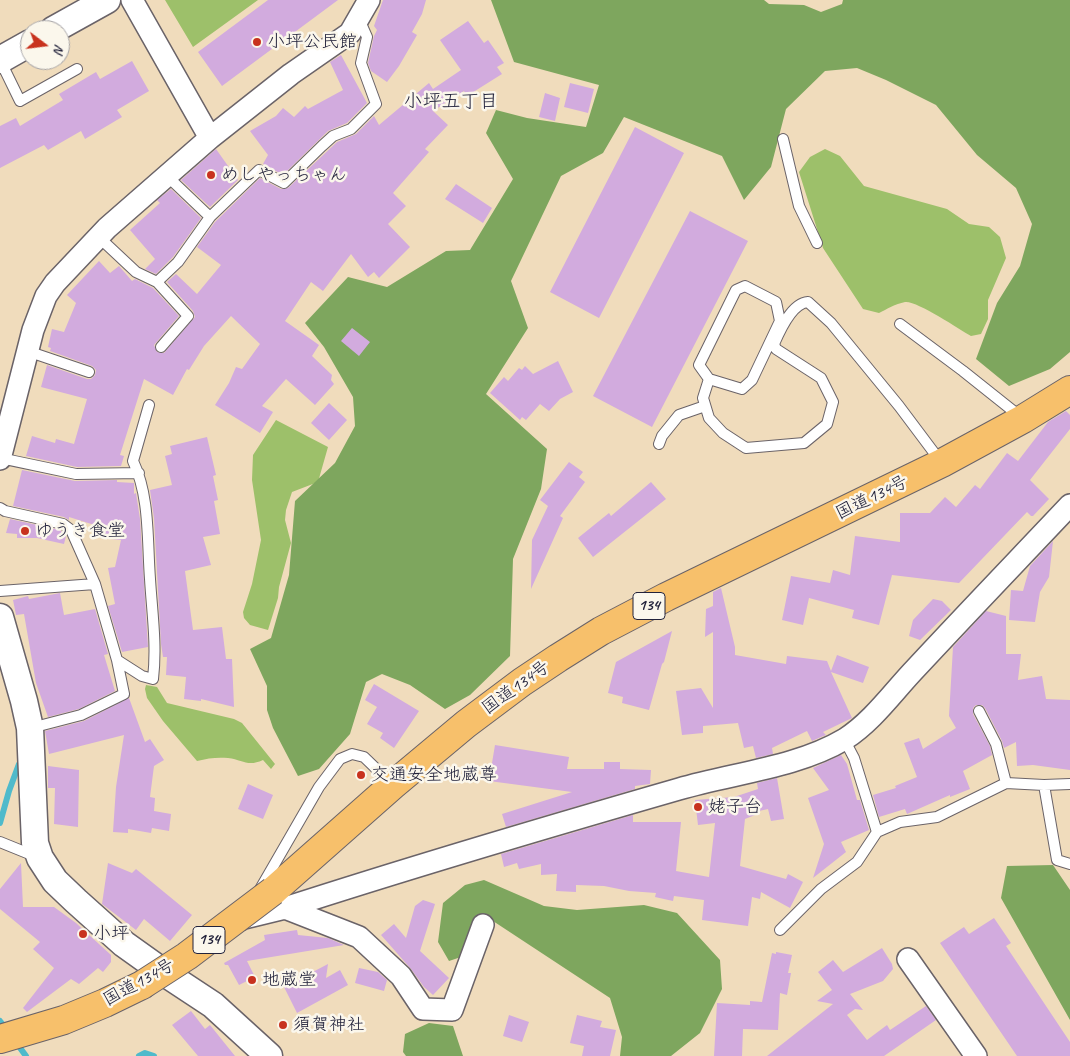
<!DOCTYPE html>
<html>
<head>
<meta charset="utf-8">
<style>
	body { margin:0 }
	#map { position:relative; width:1070px; height:1056px; overflow:hidden; background:#f0dcbc; font-family:Caveat,sans-serif }
	canvas { display:block }
	.north { position:absolute; left:20px; top:20px; width:50px; height:50px; box-sizing:border-box; background:#fbf7ec; border:1px solid #a4a2a5; border-radius:50%; rotate:105deg; font-size:14px; font-weight:700; line-height:20px; text-align:center; color:#22223b }
	.north::after { content:''; display:block; margin:auto; width:18px; height:22px; background:#c8321e; clip-path:polygon(50% 0,100% 100%,50% 72%,0 100%) }
</style>
</head>
<body>
<div id="map">
<canvas width="1070" height="1056"></canvas>
<div class="north">N</div>
</div>
<script>
const c = document.querySelector('canvas').getContext('2d');
c.lineJoin = 'round';
function fill(path, color) {
  c.fillStyle = color;
  c.fill(path, 'evenodd');
}
function trace(path, color, width, dash) {
  c.strokeStyle = color;
  c.lineWidth = width;
  c.lineCap = dash ? 'butt' : 'round';
  c.setLineDash(dash || []);
  c.stroke(path);
}
function drawText(font, color, halo, rows, align = 'center') {
  c.font = font + ' Caveat,"Klee One",sans-serif';
  c.lineWidth = 5;
  c.setLineDash([]);
  c.textBaseline = 'middle';
  c.strokeStyle = halo;
  c.fillStyle = color;
  for (const [text, x, y, turn = 0] of rows) {
    c.save();
    c.translate(x, y);
    c.rotate((+turn || 0) * Math.PI / 180);
    c.textAlign = isNaN(turn) ? turn : align;
    if (halo) c.strokeText(text, 0, 0);
    c.fillText(text, 0, 0);
    c.restore();
  }
}
fill(new Path2D(`
	M165,0H258L193,47Z
	M825,149L840,156L864,186L947,209L969,224L989,227L1000,237L1006,258L988,300V319L981,334L971,336C959,329 916,300 905,302C895,304 887,309 879,313L863,309L823,248L799,172L810,157Z
	M276,420L328,447L318,482L292,492L286,510L285,520L291,543L279,587L278,598L268,630L250,625L244,618L243,612L252,584L261,540L252,480L253,455Z
	M146,685L157,687L167,703L234,719L242,723L275,764L271,769L263,760C248,767 243,760 228,758C218,757 208,758 197,761L163,721L147,698L145,689Z`), '#9dc06a');
fill(new Path2D(`
	M491,0H764L769,4L804,5L821,12L842,4L843,0H1070V352L1050,369L1009,386L976,359L997,303L1020,266L1032,224L1016,188L977,155L936,105L886,80L857,68L825,71L786,109L771,167L744,200L722,156L624,117L603,153L561,176L511,281L528,328L486,394L547,449L541,489L513,559L510,656L470,695L445,709L410,685L382,674L366,682L350,734L319,769L298,776L273,728L267,710V686L250,649L271,638L289,575L295,501L335,463L355,426L353,397L324,347L305,323L348,277L387,287L446,251L470,250L513,179L486,133L496,110L527,118L586,127L599,85L514,62Z
	M1053,865L1070,890V1020L1001,898L1007,866Z
	M484,880L544,906L577,910L644,905L677,913L720,960L722,989L700,1033L671,1056H620L622,1037L610,998L493,921L475,920L461,957L449,961L438,942L443,903L465,885Z
	M429,1023L453,1026L463,1056H406L403,1052L405,1034Z`), '#7ea65e');
trace(new Path2D(`
	M0,823L9,791L19,764
	M0,1021L8,1031
	M15,1041L26,1056
	M139,1056L145,1053L154,1056`), '#4fbacb', 6);
fill(new Path2D(`
	M268,0H338L222,86L198,52Z
	M383,0H426L422,14L412,32L417,35L399,66L387,82L371,71L368,63L374,36L377,30L374,26Z
	M468,21L484,43L488,40L504,63L497,67L502,74L467,96L464,91L433,111L448,125L425,149L429,152L393,193L406,206L388,224L410,247L379,278L374,272L368,277L351,254L323,291L311,282L285,321L319,345L312,356L332,375L331,380L334,384L315,405L286,379L262,406L273,412L260,433L215,405L229,383L236,367L242,369L260,344L231,316L204,346L189,370L187,369L173,395L144,379L120,455L124,456L121,466L77,467L26,456L32,436L55,443L56,439L74,444L87,399L41,387L47,365L87,379H91L95,375L96,370L92,366L50,351L51,348L48,347L52,329L64,332L76,303L67,295L99,261L110,273L119,266L132,281L135,279L153,288L179,316L154,345L157,352L164,353L195,317L193,311L167,282L176,274L197,294L221,265L197,247L215,222L260,178L281,189L288,188L337,142L356,134L374,116L379,125L429,83L433,89L461,70L440,40Z
	M341,55L367,103L347,123L328,131L283,175L263,164L268,155L250,131L276,116L283,108L294,117L305,106L308,109L343,90L330,62Z
	M132,61L149,91L117,110L122,117L85,139L81,131L48,150L44,145L0,168V126L16,118L20,126L63,100L59,94L96,72L100,79Z
	M570,83L594,89L588,113L564,107Z
	M545,93L560,98L555,121L539,117Z
	M635,127L684,153L599,318L550,292Z
	M216,149L238,180L210,207L181,180Z
	M456,184L492,208L483,223L445,199Z
	M171,189L201,218L173,257L156,274L145,269L155,259L130,230L160,203L157,200Z
	M690,211L748,241L652,427L593,396Z
	M352,328L370,342L359,356L341,341Z
	M558,361L573,392L560,399L549,411L540,404L526,420L522,417L520,420L490,393L504,377L508,381L519,368L522,370L525,366L533,374Z
	M329,403L347,420L329,440L311,423Z
	M1066,411L1070,415V429L1030,480L1049,499L1033,516H1031L1027,512L959,583L892,575L879,625L852,618L854,610L809,598L803,625L782,620L791,576L830,583L833,570L850,575L855,536L900,542V513H930L945,497L956,507L975,485L980,489L1007,453L1018,461L1048,422Z
	M207,437L216,475L213,476L218,500L214,501L220,534L203,537L211,565L185,571L193,630L222,627L226,659H232L234,707L201,699V701L184,699L186,677L166,675L167,657H163L161,644L154,518L150,490L172,485L165,456L172,454L170,446Z
	M569,462L583,472L579,477L585,482L560,516L563,518L531,589L532,540L548,506L540,500Z
	M22,470L75,481L117,480V482L134,483V494L136,493L140,519L148,647L122,652L108,606L115,604L108,568L115,567L121,540L100,538L101,527L69,517V520L64,517L13,506Z
	M651,482L666,499L593,557L578,538L609,513L611,516Z
	M10,519L60,530L66,536L64,544L37,538H17V534L6,533Z
	M1053,541L1049,577L1040,592L1035,622L1009,620L1011,590L1023,591L1030,566Z
	M721,588L735,647V655L786,664L787,656L827,661L831,671L837,655L869,667L863,683L831,672L852,718L823,732L826,735L821,737L812,741L807,731L772,748L773,754L756,758L753,746L744,748L738,723L703,726V733L682,735L676,691L701,688L713,708V632L705,637L706,609L713,606V592Z
	M60,593L64,615L95,609L108,654L104,655L115,691L79,709L48,717L36,683L24,614L16,615L13,600L28,596L29,599Z
	M933,599L942,601L951,610L920,640L909,636L913,620Z
	M986,611L1006,616V654H1021L1018,680L1042,676L1046,699L1070,700V770L1033,765L1017,766L1016,742L1004,748L1002,741L985,708L982,705H976L973,708V714L990,746L992,755L963,771L970,789L950,797V795L907,814L905,809L879,817L873,795L896,788L895,786L917,777L904,743L919,738L923,749L956,728L949,716L953,647Z
	M672,631L664,662L662,664L649,710L622,703L623,697L608,693L616,662Z
	M374,684L419,711L394,748L380,738L383,733L367,724L377,707L365,700Z
	M129,698L145,742L150,739L164,760L154,766L150,797L155,798L154,811L171,814L169,831L152,828L151,833L128,829V833L113,832L116,787L124,735L49,754L45,731L84,721Z
	M495,745L569,757L567,769H604V762H620V769L651,770L650,784L635,786V789L506,827L502,814L572,792L489,781Z
	M841,755L847,764L857,800H860L869,830L841,842L846,852L813,878L824,844L808,798L829,790L813,768Z
	M48,766L79,770L78,827L54,824L55,788H48Z
	M777,778L784,819L771,821L768,809L759,811L760,813L745,819L740,866L786,879L788,874L803,882L790,908L761,892L760,899L752,897L748,926L702,920L704,900L674,896L673,901L655,897L656,893L629,891L604,886L576,885V892L556,891L557,874L541,875V864L519,869L517,863L504,867L501,854L633,815V822H681L676,871L709,877L715,823L698,825L695,800L734,797L758,789L757,783Z
	M248,784L273,795L263,819L238,809Z
	M21,863L23,907H54L76,923L111,955V962L103,972L98,968L79,984L71,979L27,1012L23,1008L54,968L33,949L40,942L0,909V889Z
	M108,863L132,873L136,869L192,915L170,941L144,919L136,930L102,904Z
	M423,900L435,904L420,951L449,978L433,995L424,987L411,969L381,935L394,924L406,938L415,906Z
	M994,918L1011,943L1006,946L1070,1042V1056H1017L940,943L964,927L969,934Z
	M297,930L298,935L328,938L344,945L247,961L255,977L239,985L228,965H225L224,963L265,940L264,935Z
	M882,948L892,964L893,969L883,981L850,994L863,1010L855,1009L847,1015L867,1040L887,1025L890,1030L926,1006L936,1020L884,1056H767L833,1004L817,1001L832,990L818,972L833,960L843,972Z
	M776,952L792,955L788,973H791L787,995L780,993L778,1030L743,1029L742,1056H714L717,1003L750,1005V1001L762,1002L772,953L776,954Z
	M328,964L326,978L340,970L348,985L297,1013L284,987Z
	M359,968L378,972L387,980L384,991L355,983Z
	M191,1011L205,1029L210,1025L235,1056H198L172,1025Z
	M509,1015L529,1022L522,1042L503,1036Z
	M577,1015L602,1021L600,1027L616,1030L610,1056H582L584,1046L570,1043Z`), '#d2abde');
const service = new Path2D(`
	M0,60L20,101L77,69
	M783,139L799,206L817,243
	M166,175L210,217
	M104,242L136,272L157,282L188,316L161,347
	M157,282L178,262L210,217L259,170L284,183L322,146L333,136L351,129L376,104L361,63L367,37L359,19
	M745,286L776,302L780,321L752,380L742,389L709,379L699,365L736,290Z
	M900,324L963,371L1022,418
	M27,351L89,372
	M709,379L703,398L709,418L723,433L746,448L804,443L827,424L833,402L821,378L776,349L774,344C780,330 792,303 808,302L831,323L899,406L941,462
	M659,444L662,436L679,415L705,406
	M0,458L76,474L139,473
	M0,508L5,511L63,524L71,530L95,584
	M0,591L95,584L117,660L142,676L153,679C157,645 152,612 150,579C147,539 150,497 133,461L149,405
	M979,711L996,744L1006,783
	M31,728L81,715L124,694L117,660
	M844,739L854,758L877,832
	M1044,785L1057,860L1070,864
	M0,842L37,857
	M259,891L319,787L340,759L352,754L364,757L393,785
	M780,930L821,889L857,862L877,832L900,822L937,817L1006,783L1044,785L1070,784`);
const minor = new Path2D(`
	M132,0L210,138
	M0,459L33,330L46,296L55,283L107,228L210,138L291,74L350,33L369,0
	M285,908L359,937L401,976L423,1009L452,1010L483,925
	M240,920L244,918L285,908C415,866 547,827 679,789C733,773 796,768 845,739C873,721 893,692 916,668C967,613 1019,559 1070,505
	M908,959L976,1056`);
const tertiary = new Path2D(`
	M53,30L107,0
	M0,60L30,43
	M0,617L24,701L30,728L35,843L40,858L55,881L76,901L124,944L166,974L213,1005L269,1056`);
const trunk = new Path2D(`
	M273,891L393,785L466,724L522,682L558,658L601,631L666,597L942,463L1023,419L1070,390
	M0,1039L64,1020L105,1003L142,985`);
trace(service, '#6a6368', 12);
trace(minor, '#6a6368', 24);
trace(tertiary, '#6a6368', 29);
trace(trunk, '#6a6368', 30);
trace(service, '#fff', 10);
trace(minor, '#fff', 21);
trace(tertiary, '#fff', 26);
trace(trunk, '#f7c06b', 28);
const trunkBridge = new Path2D(`
	M142,985L187,956L273,891`);
trace(trunkBridge, '#6a6368', 30, []);
trace(trunkBridge, '#f7c06b', 28);
for (const [x, y, r, color] of [
	[257,42,5,"#c8321e"],
	[211,175,5,"#c8321e"],
	[25,531,5,"#c8321e"],
	[361,775,5,"#c8321e"],
	[698,807,5,"#c8321e"],
	[83,934,5,"#c8321e"],
	[252,980,5,"#c8321e"],
	[283,1025,5,"#c8321e"]
]) {
  const dot = new Path2D();
  dot.arc(x, y, r, 0, 2 * Math.PI);
  c.fillStyle = color;
  c.fill(dot);
  trace(dot, '#fbf7ec', 2);
}
for (const [x, y, w] of [
	[649,606,32],
	[209,940,32]
]) {
  const box = new Path2D();
  box.roundRect(x - w / 2, y - 13.5, w, 27, 4);
  c.fillStyle = '#fbf7ec';
  c.fill(box);
  trace(box, '#22223b', 1);
}
drawText('bold 16px', '#22223b', null, [
	["134",649,606],
	["134",209,940]
]);
drawText('18px', '#22223b', '#fbf7ec', [
	["小坪公民館",267,42],
	["めしやっちゃん",221,175],
	["ゆうき食堂",35,531],
	["交通安全地蔵尊",371,775],
	["姥子台",708,807],
	["小坪",93,934],
	["地蔵堂",262,980],
	["須賀神社",293,1025]
], 'left');
drawText('18px', '#22223b', '#fbf7ec', [
	["国道134号",872,498,-26],
	["国道134号",516,688,-36],
	["国道134号",139,983,-29]
]);
drawText('19px', '#22223b', '#fbf7ec', [
	["小坪五丁目",451,102]
]);
</script>
</body>
</html>
